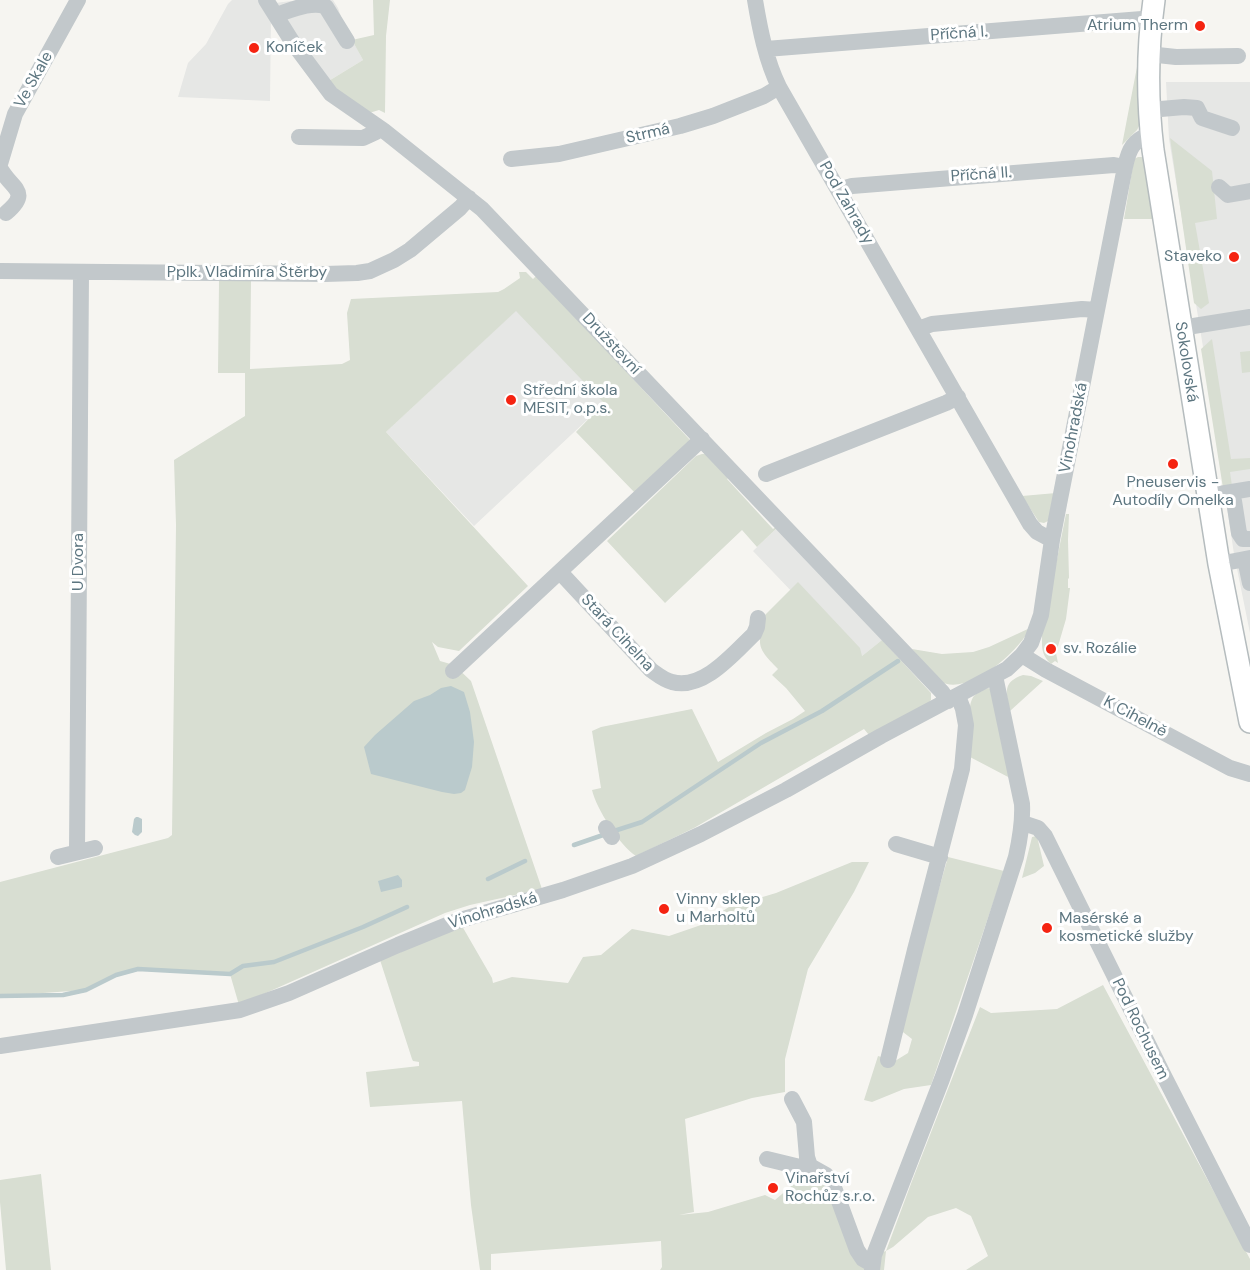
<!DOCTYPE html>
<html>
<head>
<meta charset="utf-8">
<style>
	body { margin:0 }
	canvas { display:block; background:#f6f5f1 }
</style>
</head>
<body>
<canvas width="1250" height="1270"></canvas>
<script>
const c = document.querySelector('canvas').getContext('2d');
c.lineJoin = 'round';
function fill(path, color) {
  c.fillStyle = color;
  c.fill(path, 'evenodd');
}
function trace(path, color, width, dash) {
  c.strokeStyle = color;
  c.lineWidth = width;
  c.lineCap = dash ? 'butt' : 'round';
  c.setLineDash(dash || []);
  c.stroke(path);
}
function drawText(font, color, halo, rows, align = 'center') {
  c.font = font + ' "DM Sans",sans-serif';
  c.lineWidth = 6;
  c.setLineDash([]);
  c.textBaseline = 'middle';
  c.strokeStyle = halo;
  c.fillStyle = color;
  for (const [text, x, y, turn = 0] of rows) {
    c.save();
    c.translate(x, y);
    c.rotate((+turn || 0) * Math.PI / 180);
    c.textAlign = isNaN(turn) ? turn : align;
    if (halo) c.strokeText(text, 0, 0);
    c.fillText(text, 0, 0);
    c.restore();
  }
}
fill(new Path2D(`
	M232,0H263L275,3L299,0H333L338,8L344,25L363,60L327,82L271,15L270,101L178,97L188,63L206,44L228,4Z
	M1166,82H1250V633L1234,554L1203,347L1169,139Z
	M533,279L604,404L474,526L386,432L516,310Z
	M778,527L882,640L857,660L753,551Z`), '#e6e7e5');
fill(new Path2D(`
	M373,0H390L386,36L385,113L379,110L366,114L327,82L363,60L352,40L374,35Z
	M1141,46L1140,124L1137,130L1122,145Z
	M1170,138L1212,171L1217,219L1195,223L1209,303L1201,309L1194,303Z
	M1138,157H1142L1146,163L1153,219H1124L1134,159Z
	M519,272H526L533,279L539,273L633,379L690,440L636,494L576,432L604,403L516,311L386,432L528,586L459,651L438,647L432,642L440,661L454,665L471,681L542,889L470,905L445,913L239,1005L230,974L138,969L116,975L86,990L0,996V882L168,838L172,835L176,525L174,460L245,416V373H218L219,281H251L250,369L342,364L350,360L347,313L351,299L498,292L504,289L520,278Z
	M1212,339L1231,459L1250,458V469L1230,472L1232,486L1223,488L1201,349Z
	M1250,351V372L1242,373L1240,352Z
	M702,454H710L730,476L727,479L773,529L777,526L778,527L757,547L742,530L665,603L607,541L696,456Z
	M1056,493L1048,521L1044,523L1039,522L1022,496Z
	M1066,514H1069L1068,540L1069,578L1068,579V588H1070L1066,619L1056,653L1058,663L1055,661L1051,664C1041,654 1042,648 1042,634Z
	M798,582L860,648L862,656L882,640L931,693V700L925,706L869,735L864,729L694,828L636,856C620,846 596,808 592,790L601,788L592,731L601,727L692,709L718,762L766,733L793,719L805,711L786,688L772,675L778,669C771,661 759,652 760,640C761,632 764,625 764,616Z
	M1030,628C1020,651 966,698 940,681C932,677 919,657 912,649L942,654L973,652L989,647Z
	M1023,675L1031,676L1043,681L1010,711C1006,693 1002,682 1023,675Z
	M988,688L991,689L1010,778L970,757C970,744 965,703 975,695C978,692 984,690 988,688Z
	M1037,836L1044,866L1035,873L1022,878L1032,837Z
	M948,857L1004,871L931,1085L904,1089L872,1102L864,1100L878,1056L895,1061L908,1053L912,1039L899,1029Z
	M852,862H869L854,892L808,969L785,1059V1092L752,1098L685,1119L694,1212L679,1215L708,1212L765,1195L775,1200L796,1182L806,1177L840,1189L864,1258L886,1251L912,1181L980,1007L991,1013L1057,1009L1103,985L1250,1259V1270H966L988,1256L971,1216L956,1208L928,1217L893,1247L886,1251L884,1270H660L662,1267L661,1241L491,1254V1270H480L471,1205L462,1101L370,1107L366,1072L419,1066V1062L413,1061L412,1059L380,960L462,926L492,978L493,983L512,977L568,983L583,957L601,955L632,929L669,936L701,925L729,907L776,893Z
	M41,1174L51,1270H6L0,1202V1180Z`), '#d8ded2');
fill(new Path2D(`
	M451,686L464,692L470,712L474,742L472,767L465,790L461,793L454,794L442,792L371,774L364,747L375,735L414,701L430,695L441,688Z
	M136,817H138L142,819V832L138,836L135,835L132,832L134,819Z
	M398,875L402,880V887L381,892L378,881Z`), '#bacacc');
trace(new Path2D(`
	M614,831L642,822L761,743L822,711L898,661
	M574,845L606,834
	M488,879L525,861
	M0,996L63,995L86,990L116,975L138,969L230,974L243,966L274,962L363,927L407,907`), '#bacacc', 4.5);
const major = new Path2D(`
	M1154,0C1147,50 1147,100 1153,150L1219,564L1250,722`);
trace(major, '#b5bcbe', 24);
trace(new Path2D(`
	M266,0L293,43L331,94L383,130L482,209L942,692L948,701
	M755,0C760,30 766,60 779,87L1030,524L1037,532L1052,540
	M276,15C289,11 313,0 326,7L347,41
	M766,49L1142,19L1151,20
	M1148,54L1176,57L1238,56
	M1149,110L1184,107L1197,108L1202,118L1232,128
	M299,137L363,138L376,132L381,129
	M511,159L559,154L680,126L713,116L764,96L779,87
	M0,164L15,114L78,0
	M0,168C11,189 32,191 6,213
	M1219,187L1228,195L1250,191
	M838,190L852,186L1114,165L1125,167
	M0,271L325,274L357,273L370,271L394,260L410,250L460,208L469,198
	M1181,328L1250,317
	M918,329L932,324L1082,309L1097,310
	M766,474L946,403L958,397
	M1207,496L1250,489
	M1234,501L1239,533L1243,539H1250
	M1245,559L1250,583
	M1219,564L1250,558
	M560,572L651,670C658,675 664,680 672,682C703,691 734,653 754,634L757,627L758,618
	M1022,655L1046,670L1230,768L1250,774
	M453,671L702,439
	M1023,823L1038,828L1045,836L1164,1076L1250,1245
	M606,828L612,837
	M896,844L940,857
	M77,852L81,273
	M58,857L95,848
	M0,1046L240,1010L289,993L398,945L457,921L563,890L632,866L701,834L786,790L881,736L1007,669L1022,655L1031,643L1041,615L1052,540L1125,167C1129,148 1133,141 1151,133
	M888,1060L915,950L962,769L966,725L963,709L958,696
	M792,1099L804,1122L807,1157L810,1166L826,1175L832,1182L857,1250L863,1259L872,1264
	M767,1159L800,1167L810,1166
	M872,1270L874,1255L942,1079L965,1015L1016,857C1020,839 1023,822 1022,804L995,676`), '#c2c8cb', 16);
trace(major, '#fff', 21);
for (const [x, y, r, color] of [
	[1200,26,6,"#f52412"],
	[254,48,6,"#f52412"],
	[1234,257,6,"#f52412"],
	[511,400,6,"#f52412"],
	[1173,464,6,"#f52412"],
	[1051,649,6,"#f52412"],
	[664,909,6,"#f52412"],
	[1047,928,6,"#f52412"],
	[773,1188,6,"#f52412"]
]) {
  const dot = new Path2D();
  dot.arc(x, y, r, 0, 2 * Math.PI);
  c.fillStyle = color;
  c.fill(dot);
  trace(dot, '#fff', 2);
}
drawText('16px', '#5d7680', '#fff', [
	["Atrium Therm",1188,26,"right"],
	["Koníček",266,48],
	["Staveko",1222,257,"right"],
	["Střední škola",523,391],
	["MESIT, o.p.s.",523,409],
	["Pneuservis -",1173,483,"center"],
	["Autodíly Omelka",1173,501,"center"],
	["sv. Rozálie",1063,649],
	["Vinny sklep",676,900],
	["u Marholtů",676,918],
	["Masérské a",1059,919],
	["kosmetické služby",1059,937],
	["Vinařství",785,1179],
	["Rochůz s.r.o.",785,1197]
], 'left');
drawText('16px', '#5d7680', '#fff', [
	["Příčná I.",959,34,-4],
	["Ve Skale",34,80,-61],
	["Strmá",648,134,-13],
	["Příčná II.",981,175,-4],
	["Pod Zahrady",846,203,60],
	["Pplk. Vladimíra Štěrby",247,273],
	["Družstevní",611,344,47],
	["Sokolovská",1186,362,81],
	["Vinohradská",1074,428,-79],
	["U Dvora",79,562,-90],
	["Stará Cihelna",617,633,47],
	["K Cihelně",1135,717,28],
	["Vinohradská",493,911,-17],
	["Pod Rochusem",1140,1029,64]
]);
</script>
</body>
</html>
